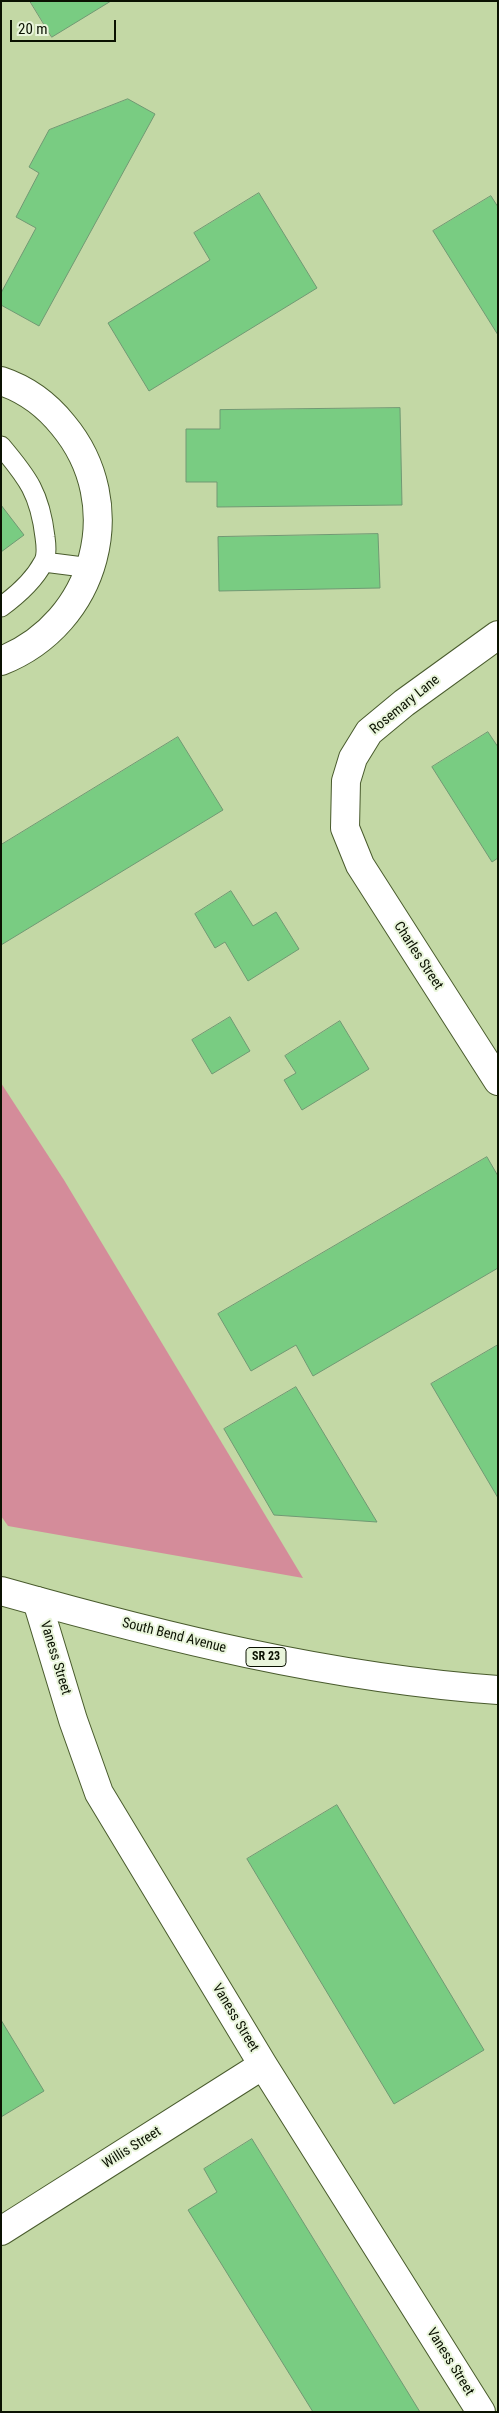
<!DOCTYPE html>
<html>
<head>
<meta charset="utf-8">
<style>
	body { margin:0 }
	#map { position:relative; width:499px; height:2413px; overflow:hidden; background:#c3d8a5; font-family:"Roboto Condensed",sans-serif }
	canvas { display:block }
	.frame { position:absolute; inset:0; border:2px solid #0b1202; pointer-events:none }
	.scale { position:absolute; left:10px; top:20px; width:106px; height:22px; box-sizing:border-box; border:2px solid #0b1202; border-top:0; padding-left:6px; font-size:15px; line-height:18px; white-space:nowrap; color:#0b1202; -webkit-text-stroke:4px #e9f5db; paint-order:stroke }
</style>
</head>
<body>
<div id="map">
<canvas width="499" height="2413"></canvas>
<div class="frame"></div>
<div class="scale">20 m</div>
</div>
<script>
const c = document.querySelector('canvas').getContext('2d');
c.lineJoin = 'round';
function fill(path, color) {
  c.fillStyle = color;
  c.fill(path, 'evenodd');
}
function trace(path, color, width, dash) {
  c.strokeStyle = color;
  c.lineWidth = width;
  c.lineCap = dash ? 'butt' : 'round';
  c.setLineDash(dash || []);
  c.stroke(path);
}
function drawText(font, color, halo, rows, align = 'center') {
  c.font = font + ' "Roboto Condensed",sans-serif';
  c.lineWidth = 4;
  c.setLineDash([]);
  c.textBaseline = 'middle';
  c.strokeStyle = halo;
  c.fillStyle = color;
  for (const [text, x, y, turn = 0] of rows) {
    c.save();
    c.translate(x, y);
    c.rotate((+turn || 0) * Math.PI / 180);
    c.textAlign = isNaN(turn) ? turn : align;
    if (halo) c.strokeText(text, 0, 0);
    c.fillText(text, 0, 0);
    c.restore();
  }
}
fill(new Path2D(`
	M1,1083L64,1180L303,1578L8,1526L1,1516Z`), '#d48c9a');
const building = new Path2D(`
	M30,1H111L52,37Z
	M128,99L155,114L39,326L1,305V293L36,228L16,217L39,173L29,167L49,130Z
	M259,193L317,288L149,391L108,323L210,260L194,233Z
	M491,196L498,207V335L433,231Z
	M400,408L402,505L217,507V482H186V429H220V410Z
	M1,505L24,535L1,552Z
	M378,534L380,588L219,591L218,537Z
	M488,732L498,747V858L492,862L432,767Z
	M178,737L223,810L1,945V845Z
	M231,891L253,926L276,912L299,949L248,981L225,942L215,948L195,914Z
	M230,1017L250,1051L212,1074L192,1040Z
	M340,1021L369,1069L302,1110L284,1080L296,1073L285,1056Z
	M487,1157L498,1176V1268L313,1376L296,1345L251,1371L218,1314Z
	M498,1345V1498L431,1384Z
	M296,1387L377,1522L274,1515L224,1429Z
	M337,1805L484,2050L394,2104L247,1859Z
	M1,2020L44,2091L1,2117Z
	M252,2139L420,2412H313L188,2210L217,2192L204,2169Z`);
fill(building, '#79cc82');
trace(building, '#709973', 1);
const lane = new Path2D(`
	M1,446C28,478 40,494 45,537C46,544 47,557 43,563C34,580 16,596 1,607
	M44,562L91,568`);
const street = new Path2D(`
	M1,381C25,389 47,405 63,425C129,504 97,623 1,661
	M498,635L404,703L369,732L353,758L346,781L345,828L360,865L498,1081
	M37,1601L73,1720L99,1793L263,2065L481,2412
	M1,2231L263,2065`);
const primary = new Path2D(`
	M1,1591C164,1637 329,1678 498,1690`);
trace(lane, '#495b2d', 21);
trace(street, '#495b2d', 30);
trace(primary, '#495b2d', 30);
trace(lane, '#fff', 19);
trace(street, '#fff', 28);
trace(primary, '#fff', 28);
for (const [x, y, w] of [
	[266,1657,40]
]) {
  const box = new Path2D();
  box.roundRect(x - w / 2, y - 9.5, w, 19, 4);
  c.fillStyle = '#e9f5db';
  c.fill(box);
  trace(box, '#0b1202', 1);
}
drawText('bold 12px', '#0b1202', null, [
	["SR 23",266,1657]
]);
drawText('14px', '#0b1202', '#e9f5db', [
	["Rosemary Lane",405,705,-39],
	["Charles Street",418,956,57],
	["South Bend Avenue",174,1636,14],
	["Vaness Street",55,1658,73],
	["Vaness Street",235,2018,59],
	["Willis Street",132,2148,-32],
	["Vaness Street",450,2362,58]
]);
</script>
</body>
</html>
